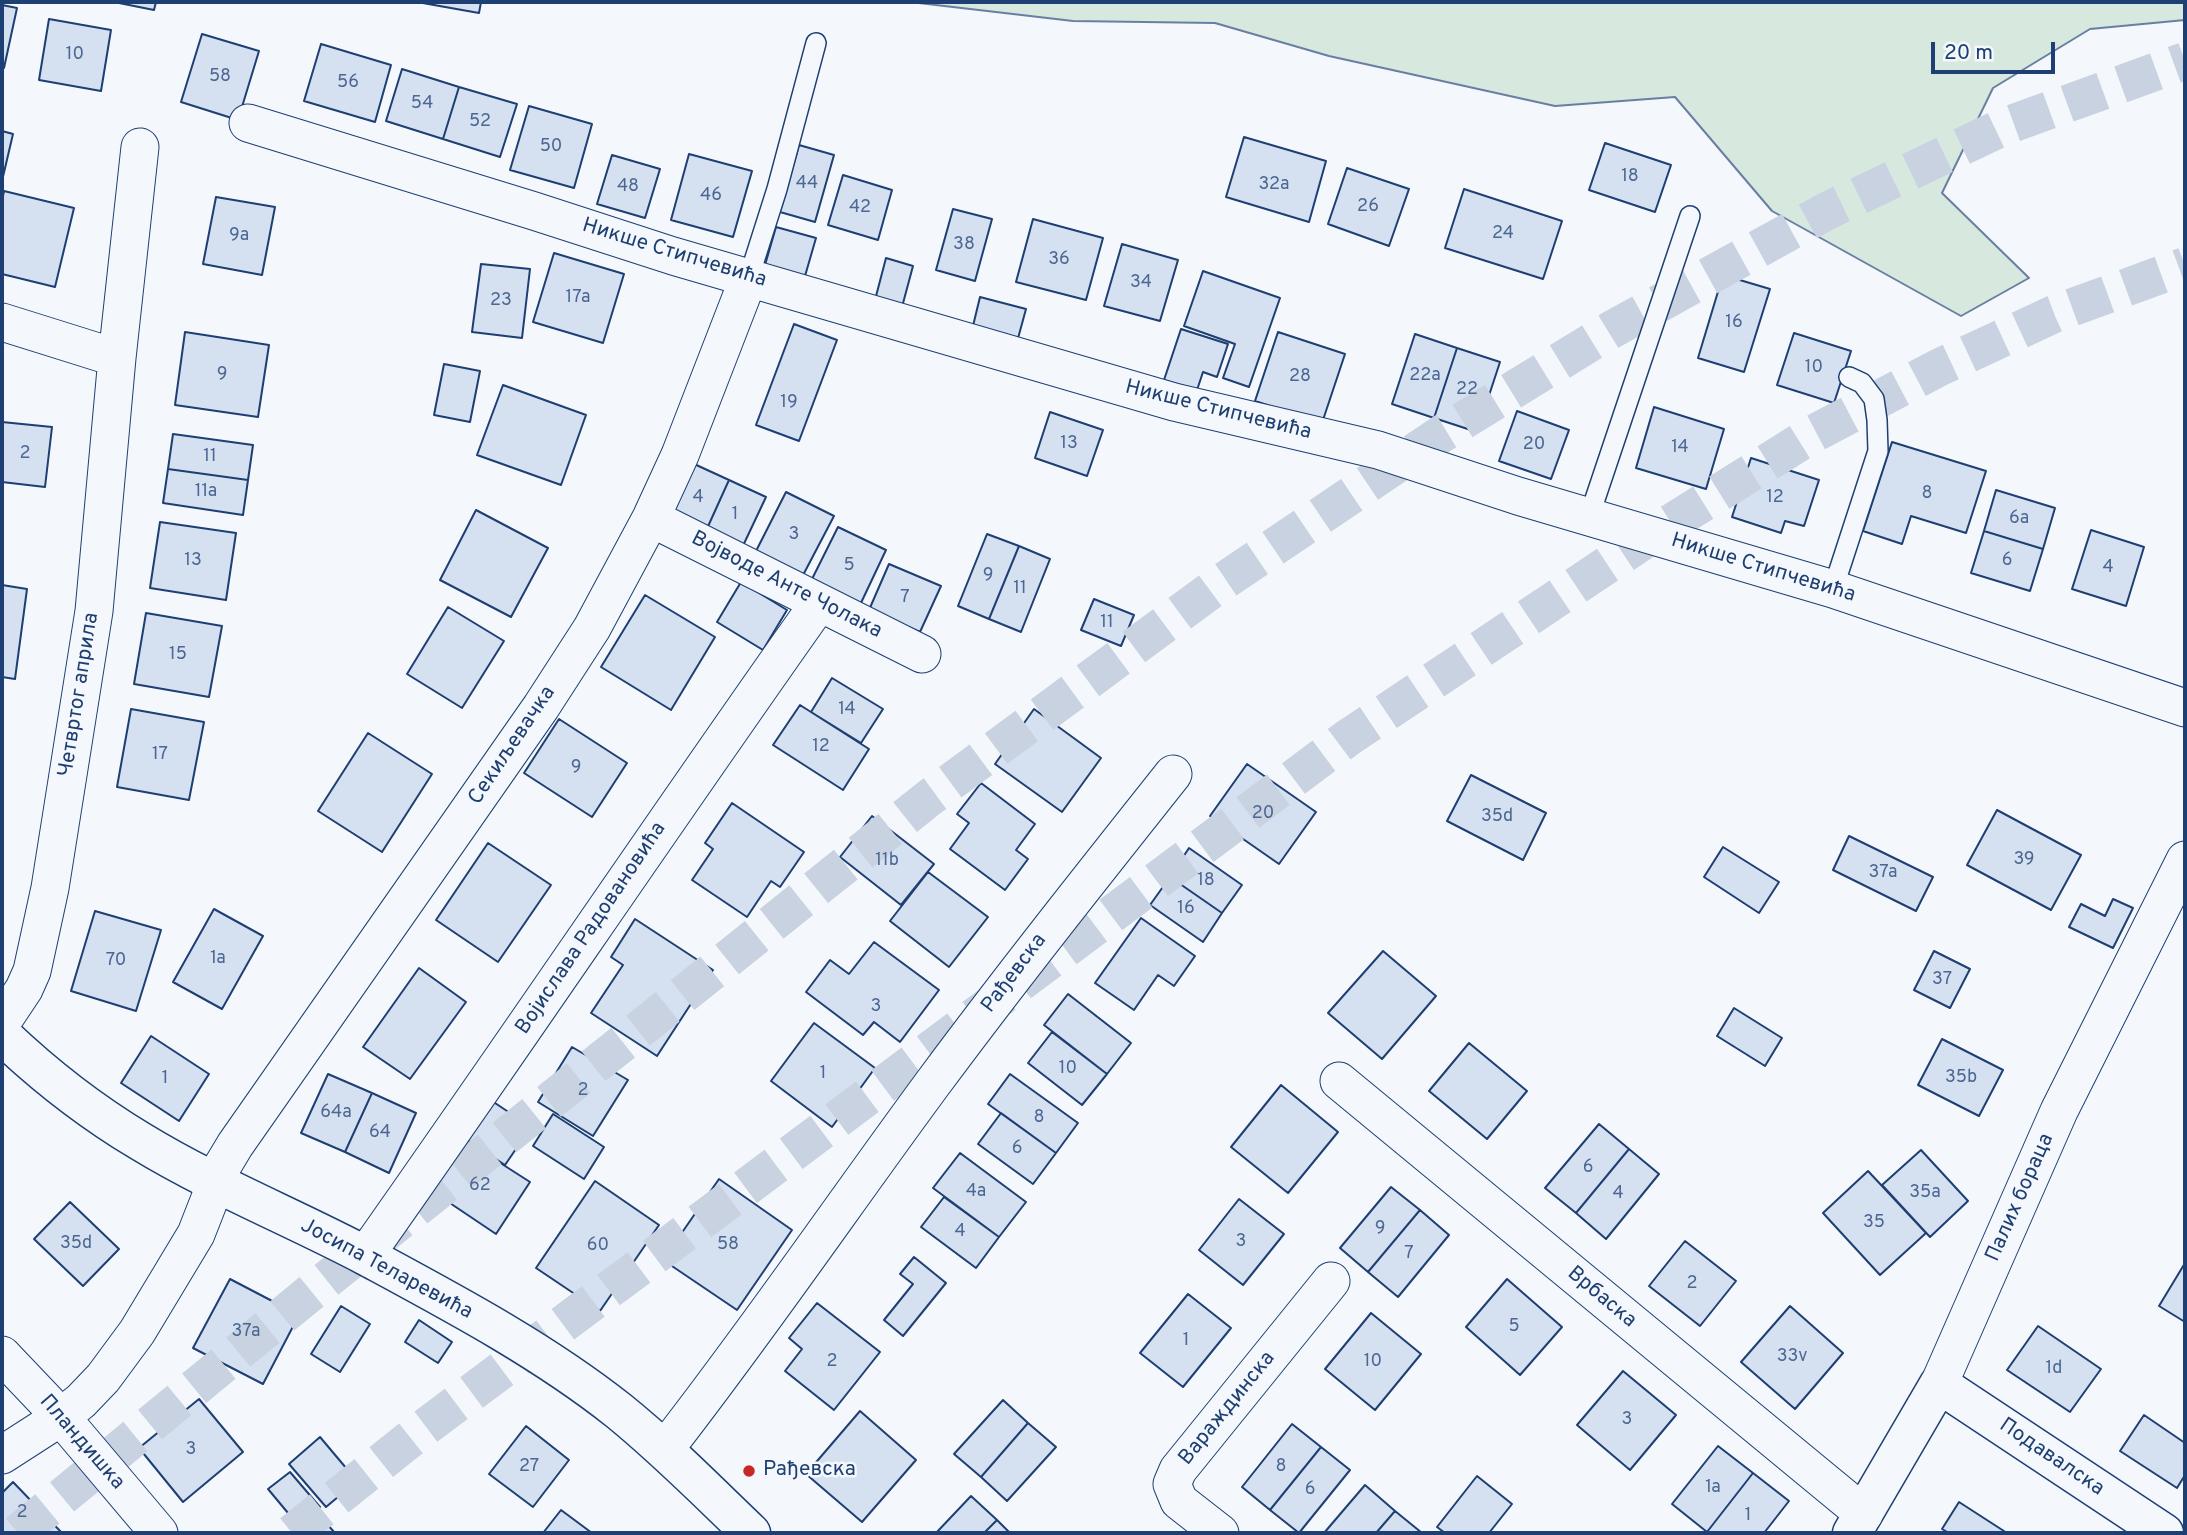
<!DOCTYPE html>
<html>
<head>
<meta charset="utf-8">
<style>
	body { margin:0 }
	#map { position:relative; width:2187px; height:1535px; overflow:hidden; background:#f4f7fb; font-family:Overpass,sans-serif }
	canvas { display:block }
	.frame { position:absolute; inset:0; border:4px solid #1d3f73; pointer-events:none }
	.scale { position:absolute; left:1931px; top:42px; width:124px; height:32px; box-sizing:border-box; border:4px solid #1d3f73; border-top:0; padding-left:9px; font-size:21px; line-height:24px; white-space:nowrap; color:#1d3f73; -webkit-text-stroke:5px #f4f7fb; paint-order:stroke }
</style>
</head>
<body>
<div id="map">
<canvas width="2187" height="1535"></canvas>
<div class="frame"></div>
<div class="scale">20 m</div>
</div>
<script>
const c = document.querySelector('canvas').getContext('2d');
c.lineJoin = 'round';
function fill(path, color) {
  c.fillStyle = color;
  c.fill(path, 'evenodd');
}
function trace(path, color, width, dash) {
  c.strokeStyle = color;
  c.lineWidth = width;
  c.lineCap = dash ? 'butt' : 'round';
  c.setLineDash(dash || []);
  c.stroke(path);
}
function drawText(font, color, halo, rows, align = 'center') {
  c.font = font + ' Overpass,sans-serif';
  c.lineWidth = 5;
  c.setLineDash([]);
  c.textBaseline = 'middle';
  c.strokeStyle = halo;
  c.fillStyle = color;
  for (const [text, x, y, turn = 0] of rows) {
    c.save();
    c.translate(x, y);
    c.rotate((+turn || 0) * Math.PI / 180);
    c.textAlign = isNaN(turn) ? turn : align;
    if (halo) c.strokeText(text, 0, 0);
    c.fillText(text, 0, 0);
    c.restore();
  }
}
const green = new Path2D(`
	M910,2H2185V20L2090,29L1993,88L1942,193L2029,278L1961,316L1772,211L1675,97L1555,106L1329,56L1215,23L1073,21Z`);
fill(green, '#d7e8df');
trace(green, '#687fa3', 2);
const building = new Path2D(`
	M114,2H156L154,10Z
	M417,2H481L479,13Z
	M2,5L17,8L4,68H2Z
	M49,19L111,30L101,91L39,80Z
	M202,34L259,51L238,120L181,102Z
	M321,44L391,65L375,122L304,101Z
	M402,69L459,87L443,139L386,121Z
	M459,87L517,104L500,157L443,139Z
	M529,106L592,124L574,188L510,170Z
	M2,131L13,134L2,181Z
	M1244,137L1326,161L1309,222L1226,197Z
	M1605,143L1671,165L1655,212L1589,190Z
	M799,145L834,155L815,222L780,212Z
	M689,154L752,171L733,237L671,220Z
	M612,155L660,169L645,218L597,204Z
	M1347,168L1409,189L1389,246L1328,224Z
	M843,175L892,190L878,240L828,225Z
	M1464,189L1562,221L1543,279L1445,248Z
	M4,191L74,208L55,287L2,274V201Z
	M216,197L275,207L262,275L203,264Z
	M953,209L992,219L975,281L936,270Z
	M1033,219L1103,238L1086,300L1016,282Z
	M776,227L816,238L805,276L765,265Z
	M1122,244L1178,260L1160,321L1104,306Z
	M554,253L624,274L603,343L533,322Z
	M886,258L913,266L902,307L875,300Z
	M481,264L530,269L522,338L472,332Z
	M1203,271L1280,298L1249,387L1223,378L1235,344L1184,326Z
	M1723,275L1770,289L1744,372L1698,358Z
	M980,297L1026,309L1017,342L972,330Z
	M794,324L837,340L799,441L756,425Z
	M1181,329L1228,344L1217,377L1203,372L1197,390L1164,380Z
	M185,332L269,345L258,417L175,405Z
	M1278,332L1345,354L1322,423L1255,401Z
	M1794,333L1851,351L1834,403L1777,385Z
	M1415,334L1457,348L1434,418L1392,404Z
	M1457,348L1500,362L1477,432L1434,418Z
	M444,364L480,371L470,422L434,415Z
	M503,385L586,415L561,485L477,455Z
	M1654,407L1724,429L1706,489L1636,468Z
	M1517,411L1569,430L1551,479L1499,461Z
	M1050,412L1103,430L1087,476L1035,458Z
	M2,422L52,427L45,487L2,482Z
	M173,434L253,445L248,480L168,469Z
	M1892,442L1986,471L1966,533L1911,516L1902,544L1863,531Z
	M1751,458L1819,480L1804,526L1785,521L1781,533L1732,517Z
	M692,463L729,480L705,533L667,516Z
	M168,469L248,480L243,515L163,503Z
	M729,480L766,497L741,550L705,533Z
	M1996,490L2055,508L2043,549L1984,531Z
	M786,492L834,516L801,579L754,555Z
	M476,510L548,548L511,617L440,580Z
	M160,522L236,533L226,600L150,588Z
	M838,527L886,550L860,605L811,581Z
	M2091,530L2144,547L2126,606L2072,589Z
	M1984,531L2043,549L2030,591L1971,573Z
	M987,534L1019,546L989,619L958,606Z
	M1019,546L1050,559L1021,632L989,619Z
	M889,564L941,586L920,632L869,610Z
	M741,582L787,610L763,650L717,622Z
	M2,585L27,589L15,679L2,677Z
	M645,595L715,637L671,710L601,667Z
	M1094,599L1134,615L1121,646L1081,630Z
	M448,607L504,641L462,708L407,674Z
	M146,613L222,626L209,697L134,684Z
	M832,678L883,709L861,743L811,712Z
	M800,705L869,749L843,790L773,745Z
	M131,709L204,722L189,800L117,787Z
	M1034,709L1101,758L1062,812L995,764Z
	M559,719L627,763L592,817L524,773Z
	M368,733L432,774L382,852L318,811Z
	M1247,764L1316,812L1279,864L1210,816Z
	M1471,775L1546,813L1523,860L1447,821Z
	M981,783L1035,824L1016,850L1028,859L1005,890L950,849L969,823L957,814Z
	M732,803L804,852L780,887L771,881L747,917L692,880L713,849L705,843Z
	M1997,810L2081,855L2051,910L1967,865Z
	M872,816L934,864L901,905L840,857Z
	M1849,836L1933,877L1916,911L1833,870Z
	M488,843L551,885L498,962L436,920Z
	M1723,847L1779,882L1759,913L1704,877Z
	M1189,848L1242,885L1222,913L1170,877Z
	M928,872L988,917L949,967L890,921Z
	M1170,877L1222,913L1203,942L1150,905Z
	M2113,899L2133,908L2113,948L2069,927L2081,904L2105,916Z
	M214,909L263,936L222,1009L173,982Z
	M95,911L161,930L136,1011L71,991Z
	M1141,918L1195,956L1174,986L1158,975L1134,1010L1095,983Z
	M635,919L713,970L657,1056L591,1013L623,965L611,957Z
	M874,942L939,990L900,1042L874,1022L863,1035L806,992L830,960L849,974Z
	M1383,951L1436,996L1382,1059L1328,1013Z
	M1934,951L1970,969L1950,1008L1914,990Z
	M419,968L466,1002L410,1079L363,1047Z
	M1068,994L1131,1043L1107,1074L1044,1025Z
	M1734,1008L1782,1038L1765,1066L1717,1036Z
	M814,1023L875,1068L832,1127L771,1081Z
	M1052,1032L1107,1074L1082,1105L1028,1063Z
	M151,1036L209,1074L179,1121L121,1083Z
	M1942,1039L2003,1070L1979,1116L1918,1085Z
	M1469,1043L1527,1091L1487,1139L1429,1091Z
	M572,1047L628,1080L593,1136L538,1102Z
	M328,1074L372,1093L345,1152L301,1133Z
	M1010,1074L1078,1123L1056,1153L988,1104Z
	M1281,1085L1338,1132L1288,1193L1231,1147Z
	M372,1093L416,1113L389,1173L345,1152Z
	M489,1099L531,1127L505,1165L464,1138Z
	M1001,1113L1056,1153L1033,1184L978,1144Z
	M553,1114L604,1147L584,1179L533,1146Z
	M1599,1124L1629,1149L1576,1213L1545,1188Z
	M463,1139L530,1182L496,1234L429,1189Z
	M1629,1149L1659,1174L1606,1239L1576,1213Z
	M1921,1150L1968,1201L1930,1237L1882,1185Z
	M960,1153L1026,1202L999,1237L933,1188Z
	M1868,1171L1926,1233L1880,1275L1823,1213Z
	M719,1179L792,1230L737,1310L663,1260Z
	M595,1181L659,1225L600,1311L536,1268Z
	M1391,1187L1420,1210L1368,1272L1340,1248Z
	M944,1197L999,1237L976,1268L921,1227Z
	M1239,1199L1284,1234L1243,1285L1199,1250Z
	M70,1202L119,1249L83,1286L34,1239Z
	M1420,1210L1449,1235L1398,1297L1368,1272Z
	M1685,1241L1736,1281L1700,1326L1649,1286Z
	M914,1257L946,1283L903,1336L884,1320L913,1284L900,1274Z
	M2185,1263V1322L2159,1306Z
	M230,1279L299,1315L263,1384L193,1348Z
	M1507,1279L1562,1327L1520,1375L1466,1327Z
	M1188,1294L1231,1328L1183,1387L1140,1353Z
	M817,1303L880,1352L834,1410L785,1371L802,1349L789,1338Z
	M341,1306L370,1324L340,1372L311,1354Z
	M1790,1306L1843,1353L1795,1409L1741,1362Z
	M1371,1313L1421,1354L1375,1410L1325,1369Z
	M419,1320L452,1342L438,1363L405,1342Z
	M2038,1326L2101,1369L2070,1412L2007,1370Z
	M1623,1371L1676,1415L1630,1470L1577,1425Z
	M199,1399L243,1452L183,1502L139,1448Z
	M1003,1400L1028,1423L981,1477L954,1454Z
	M860,1411L916,1460L862,1522L806,1474Z
	M2144,1415L2185,1443V1475L2177,1488L2120,1451Z
	M1028,1423L1056,1447L1007,1501L981,1477Z
	M1292,1424L1321,1447L1270,1510L1242,1487Z
	M526,1426L569,1460L533,1507L489,1474Z
	M320,1437L357,1481L326,1507L289,1464Z
	M1718,1446L1753,1473L1707,1532L1672,1504Z
	M1321,1447L1350,1470L1299,1533L1270,1510Z
	M290,1472L320,1507L298,1525L268,1489Z
	M1753,1473L1789,1501L1764,1533H1709L1707,1532Z
	M1477,1476L1512,1504L1489,1533H1445L1437,1527Z
	M13,1482L62,1533H2V1493Z
	M1365,1485L1395,1511L1376,1533H1324Z
	M971,1496L997,1520L984,1533H936Z
	M1959,1502L2007,1533H1949L1942,1529Z
	M561,1510L592,1533H543Z
	M1395,1511L1422,1533H1376Z
	M997,1520L1010,1533H984Z
	M326,1523L335,1533H315Z`);
fill(building, '#d5e0f0');
trace(building, '#1d3f73', 2);
trace(new Path2D(`
	M18,1533L315,1289L929,798L1218,585L1443,433L1611,330L1827,211L2003,127L2185,61
	M292,1533L424,1428L1349,737L1661,529L1813,434L1940,367L2054,314L2185,266`), '#c9d2e0', 38, [38, 19]);
const service = new Path2D(`
	M749,277L777,189L816,43
	M1589,517L1690,216
	M1833,589L1878,451L1877,420L1874,399L1862,383L1849,377`);
const minor = new Path2D(`
	M248,123L534,211L673,256L1174,402L1378,450L1518,496L1833,589L2185,708
	M2,322L117,358
	M651,518L922,654
	M2,1022L24,989L32,971L50,888L94,611L117,358L140,147
	M1339,1081L1864,1514
	M365,1256C518,1039 666,819 819,603
	M2,1355L61,1417L159,1533
	M1939,1384L2059,1111L2185,860
	M665,1449C758,1330 843,1205 933,1083C1011,978 1092,876 1173,774
	M2,1455L61,1417L81,1401L103,1378L137,1332L196,1234L223,1165L235,1145L541,707L592,628L651,518L680,455L749,277
	M1220,1533L1179,1501L1172,1484L1178,1470L1331,1281`);
const tertiary = new Path2D(`
	M2,1035C44,1075 90,1111 140,1141C212,1185 292,1217 366,1256C453,1303 542,1350 619,1411C666,1449 708,1492 751,1533
	M1852,1533L1939,1384L2164,1533`);
trace(service, '#1d3f73', 22);
trace(minor, '#1d3f73', 39);
trace(tertiary, '#1d3f73', 41);
trace(service, '#f4f7fb', 19);
trace(minor, '#f4f7fb', 37);
trace(tertiary, '#f4f7fb', 38);
for (const [x, y, r, color] of [
	[749,1471,7,"#c62828"]
]) {
  const dot = new Path2D();
  dot.arc(x, y, r, 0, 2 * Math.PI);
  c.fillStyle = color;
  c.fill(dot);
  trace(dot, '#f4f7fb', 2.5);
}
drawText('18px', '#4b6792', null, [
	["10",75,55],
	["58",220,77],
	["56",348,83],
	["54",422,104],
	["52",480,122],
	["50",551,147],
	["18",1630,177],
	["44",807,184],
	["32a",1274,185],
	["48",628,187],
	["46",711,196],
	["26",1368,207],
	["42",860,208],
	["24",1503,234],
	["9a",239,236],
	["38",964,245],
	["36",1059,260],
	["34",1141,283],
	["17a",578,298],
	["23",501,301],
	["16",1734,323],
	["10",1814,368],
	["9",222,375],
	["22a",1425,376],
	["28",1300,377],
	["22",1467,390],
	["19",789,403],
	["13",1069,444],
	["20",1534,445],
	["14",1680,448],
	["2",25,454],
	["11",210,457],
	["11a",206,492],
	["8",1927,494],
	["4",698,498],
	["12",1775,498],
	["1",735,515],
	["6a",2019,519],
	["3",794,535],
	["13",193,561],
	["6",2007,561],
	["5",849,566],
	["4",2108,568],
	["9",988,576],
	["11",1020,589],
	["7",905,598],
	["11",1107,623],
	["15",178,655],
	["14",847,710],
	["12",821,747],
	["17",160,755],
	["9",576,768],
	["20",1263,814],
	["35d",1497,817],
	["39",2024,860],
	["11b",887,861],
	["37a",1883,873],
	["18",1206,881],
	["16",1186,909],
	["1a",218,959],
	["70",116,961],
	["37",1942,980],
	["3",876,1007],
	["10",1068,1069],
	["1",823,1074],
	["35b",1961,1078],
	["1",165,1079],
	["2",583,1091],
	["64a",336,1113],
	["8",1039,1118],
	["64",380,1133],
	["6",1017,1149],
	["6",1588,1168],
	["62",480,1186],
	["4a",976,1192],
	["35a",1925,1193],
	["4",1618,1194],
	["35",1874,1223],
	["9",1380,1229],
	["4",960,1232],
	["3",1241,1242],
	["35d",76,1244],
	["58",728,1245],
	["60",598,1246],
	["7",1409,1254],
	["2",1692,1284],
	["5",1514,1327],
	["37a",246,1332],
	["1",1186,1341],
	["33v",1792,1357],
	["2",832,1362],
	["10",1373,1362],
	["1d",2054,1369],
	["3",1627,1420],
	["3",191,1450],
	["27",529,1467],
	["8",1281,1467],
	["1a",1713,1488],
	["6",1310,1490],
	["2",22,1513],
	["1",1748,1516]
]);
drawText('21px', '#1d3f73', '#f4f7fb', [
	["Никше Стипчевића",674,254,17],
	["Никше Стипчевића",1218,411,14],
	["Никше Стипчевића",1763,569,17],
	["Војводе Анте Чолака",786,586,27],
	["Четвртог априла",80,695,-81],
	["Секиљевачка",513,746,-56],
	["Војислава Радовановића",592,929,-56],
	["Рађевска",1015,974,-53],
	["Палих бораца",2021,1198,-66],
	["Јосипа Теларевића",386,1270,28],
	["Врбаска",1601,1298,40],
	["Вараждинска",1228,1409,-51],
	["Пландишка",81,1443,49],
	["Подавалска",2051,1458,34]
]);
drawText('21px', '#1d3f73', '#f4f7fb', [
	["Рађевска",763,1471]
], 'left');
</script>
</body>
</html>
